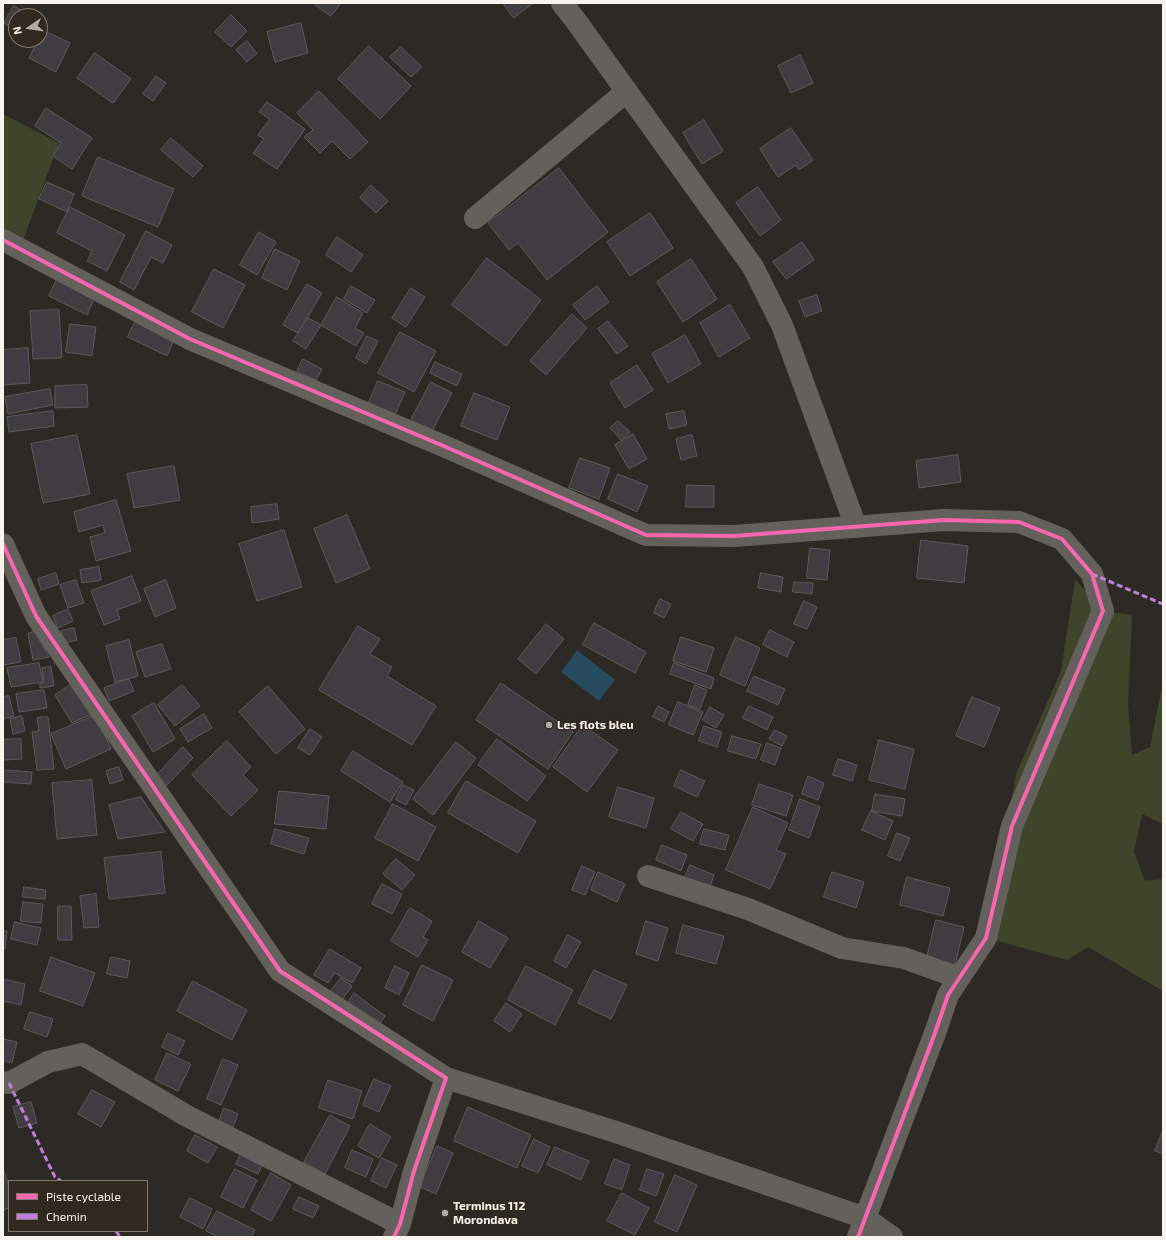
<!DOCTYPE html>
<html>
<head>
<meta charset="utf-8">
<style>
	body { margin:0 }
	#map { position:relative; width:1166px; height:1240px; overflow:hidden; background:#2d2924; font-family:"Exo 2",sans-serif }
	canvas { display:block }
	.frame { position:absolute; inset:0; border:4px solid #f8f3ed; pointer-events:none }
	.legend { position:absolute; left:8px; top:1180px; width:140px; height:52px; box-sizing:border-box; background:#312920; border:1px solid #817a72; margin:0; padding:5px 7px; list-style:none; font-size:12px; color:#f8f3ed }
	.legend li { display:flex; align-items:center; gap:8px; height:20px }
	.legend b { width:20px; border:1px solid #817a72 }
	.north { position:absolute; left:8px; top:8px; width:40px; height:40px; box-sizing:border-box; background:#312920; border:1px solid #817a72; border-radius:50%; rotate:257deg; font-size:11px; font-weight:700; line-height:16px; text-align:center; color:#f8f3ed }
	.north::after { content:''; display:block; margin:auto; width:14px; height:18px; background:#b1aca7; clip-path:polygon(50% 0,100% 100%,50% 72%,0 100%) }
</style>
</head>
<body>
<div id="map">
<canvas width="1166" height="1240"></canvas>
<div class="frame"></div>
<ul class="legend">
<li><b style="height:5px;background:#f766af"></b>Piste cyclable</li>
<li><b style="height:5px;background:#c07fdc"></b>Chemin</li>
</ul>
<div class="north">N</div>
</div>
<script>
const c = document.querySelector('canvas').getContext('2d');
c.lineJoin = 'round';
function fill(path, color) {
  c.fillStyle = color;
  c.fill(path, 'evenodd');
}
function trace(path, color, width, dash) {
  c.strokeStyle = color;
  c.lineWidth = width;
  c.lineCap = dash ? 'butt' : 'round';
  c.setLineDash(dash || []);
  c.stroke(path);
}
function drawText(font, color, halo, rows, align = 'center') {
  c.font = font + ' "Exo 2",sans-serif';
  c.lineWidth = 3;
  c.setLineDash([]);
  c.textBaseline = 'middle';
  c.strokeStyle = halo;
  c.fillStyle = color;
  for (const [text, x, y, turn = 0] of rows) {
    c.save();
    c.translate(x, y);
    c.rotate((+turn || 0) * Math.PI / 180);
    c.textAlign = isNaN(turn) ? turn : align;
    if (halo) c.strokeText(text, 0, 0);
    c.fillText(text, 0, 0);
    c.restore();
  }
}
fill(new Path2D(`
	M3,114L59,143L22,243L3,230Z
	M1075,579L1103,611L1132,615L1128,704L1132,755L1150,747L1163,680V824L1142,814L1134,852L1145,881L1163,879V991L1088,947L1067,960L987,938L1016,774L1061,671Z`), '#3e452b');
fill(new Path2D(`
	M577,650L615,680L599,701L561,672Z`), '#264a5e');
const building = new Path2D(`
	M313,3H341L331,16Z
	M503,3H533L514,18Z
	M14,6L30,16H16V30L4,23Z
	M231,15L247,31L231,47L215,32Z
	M301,23L308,53L275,62L267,32Z
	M43,30L70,43L56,72L29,58L38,40H40V36Z
	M247,41L257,53L247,62L236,50Z
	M369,46L411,86L380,119L338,79Z
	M401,47L422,67L411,77L390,57Z
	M95,53L131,79L113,103L77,78Z
	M800,55L813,83L791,93L778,66Z
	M156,76L166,83L153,101L143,94Z
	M319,91L368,142L350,159L332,141L320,153L304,137L313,130L297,113Z
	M267,102L305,129L277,169L253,153L264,139L258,135L270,119L259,112Z
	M46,108L92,138L72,169L53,156L61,143L35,126Z
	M704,120L723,151L702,164L683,133Z
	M791,128L813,160L799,170L796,165L778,177L760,149Z
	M171,138L203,166L193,177L161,150Z
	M98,157L174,189L158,227L82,196Z
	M559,168L608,232L547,280L518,243L509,250L488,223Z
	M47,182L74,194L67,212L39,199Z
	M371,185L388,201L376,213L360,198Z
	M758,187L781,220L760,236L736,203Z
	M70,207L125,235L107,271L87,261L92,251L57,233Z
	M650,213L673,248L630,276L607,242Z
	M146,231L172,245L163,263L151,257L134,290L120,282Z
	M259,232L276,242L257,275L240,265Z
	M337,237L363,255L351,272L326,255Z
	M802,242L814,260L786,279L773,262Z
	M275,249L300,261L287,290L262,278Z
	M487,258L541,300L506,346L452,305Z
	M691,259L717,299L683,322L657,282Z
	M214,269L245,285L223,328L192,312Z
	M57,279L95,297L87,315L49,296Z
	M307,284L322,293L298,333L283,325Z
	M351,286L375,300L367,313L344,299Z
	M597,286L609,302L585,320L573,305Z
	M411,288L425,297L406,327L392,318Z
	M817,295L822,311L805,317L799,301Z
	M337,297L363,313L355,328L364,333L356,346L321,325Z
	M730,305L750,338L719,357L700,323Z
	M59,310L62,358L33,359L30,311Z
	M572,314L587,328L546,375L530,361Z
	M308,318L321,325L306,349L293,341Z
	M608,321L628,346L617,354L598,329Z
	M135,322L174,340L167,356L128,337Z
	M70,324L96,327L92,356L66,352Z
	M400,332L436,351L414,392L378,373Z
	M685,335L701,364L668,383L652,354Z
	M367,336L378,341L366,364L356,358Z
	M28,348L30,383L3,385V350Z
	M303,359L322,369L316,380L297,371Z
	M435,362L462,374L457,386L430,373Z
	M637,365L653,390L625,408L610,383Z
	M378,381L405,392L394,417L368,405Z
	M431,382L452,393L431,433L410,422Z
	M87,385L88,407L55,408V386Z
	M50,389L53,405L8,414L5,397Z
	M474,393L510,407L497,440L461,426Z
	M53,411L54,426L9,432L7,417Z
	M684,411L687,425L669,429L666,414Z
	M618,421L630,432L622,441L610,428Z
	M633,434L647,459L629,469L615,445Z
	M77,435L90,494L43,503L31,444Z
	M692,435L697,456L681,460L676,439Z
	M958,455L961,482L919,488L916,461Z
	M580,458L610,468L599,499L569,488Z
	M174,466L180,500L134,508L127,474Z
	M618,474L648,486L637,512L608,499Z
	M687,485L714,486V507H686Z
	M116,500L131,551L96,561L90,537L105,533L103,525L79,532L74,512Z
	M277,504L279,519L252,523L251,507Z
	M347,515L370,569L336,583L314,529Z
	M284,530L302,587L257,601L239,544Z
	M921,540L968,546L964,583L917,578Z
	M810,548L830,550L827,580L807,578Z
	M99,567L101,580L82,583L80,570Z
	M56,573L59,584L41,590L38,579Z
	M761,573L783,577L781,592L758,588Z
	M132,576L141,601L117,610L120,619L104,625L91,591Z
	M76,580L84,603L68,608L60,585Z
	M166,580L176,608L155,617L144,589Z
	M794,582L813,583L812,594L793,592Z
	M660,599L671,604L664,618L654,613Z
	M804,601L817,607L807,629L794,624Z
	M68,609L73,621L58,628L53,616Z
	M594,623L646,652L635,673L583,645Z
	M546,624L564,639L536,674L518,659Z
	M358,626L380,639L370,654L392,667L387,676L436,706L412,745L319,690Z
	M74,628L77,640L64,643L61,631Z
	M770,630L794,642L787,657L763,645Z
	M35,631L49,657L33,660L28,634Z
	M681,637L714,648L706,672L673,661Z
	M736,637L760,648L745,686L720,675Z
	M16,638L21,662L3,665V640Z
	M129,640L138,676L115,682L106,646Z
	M162,644L171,669L145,677L136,652Z
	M39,663L43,682L11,687L7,668Z
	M674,663L714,678L711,689L670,674Z
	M51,667L54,686L40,688V683L44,682L42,668Z
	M754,676L785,689L778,705L747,691Z
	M129,679L134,691L109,701L104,688Z
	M501,683L573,732L548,769L476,720Z
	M72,684L92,714L72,723L55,695Z
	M182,685L200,706L175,726L158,705Z
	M695,685L707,690L700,709L688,705Z
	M268,686L305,729L276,754L239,712Z
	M44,690L47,708L19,712L16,694Z
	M9,696L14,716L3,719V697Z
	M972,697L1000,708L984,747L956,736Z
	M678,702L703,712L693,735L669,725Z
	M154,703L175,739L153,752L132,716Z
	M658,706L669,712L664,722L653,717Z
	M749,706L773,717L767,730L743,718Z
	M710,707L724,715L716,728L703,720Z
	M204,714L212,728L188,742L180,729Z
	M96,715L111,749L66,769L51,734Z
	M22,716L25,731L13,734L10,719Z
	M48,717L54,769L37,770L32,732L39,731L37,718Z
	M583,725L618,750L587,792L553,767Z
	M704,726L722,732L717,747L699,741Z
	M310,729L322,737L310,755L298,748Z
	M775,730L787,736L782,746L769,739Z
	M732,736L761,744L756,759L728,751Z
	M21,739L22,759L3,760V740Z
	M497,739L546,776L527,801L478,765Z
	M879,740L914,749L905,789L869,780Z
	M227,741L251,767L243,775L258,790L231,816L192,775Z
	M456,742L476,758L433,815L413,799Z
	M767,743L781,748L775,765L761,760Z
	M183,747L193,758L165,787L155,777Z
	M353,751L403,782L390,802L341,771Z
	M838,759L857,765L852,781L833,775Z
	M119,767L123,780L110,784L106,771Z
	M3,770L32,772L31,784L3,782Z
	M681,770L705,781L697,797L674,786Z
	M808,776L824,783L818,800L802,794Z
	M92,780L97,835L57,839L52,783Z
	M466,781L536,821L518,853L448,813Z
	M759,784L793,795L786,816L752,805Z
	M403,785L414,790L406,805L396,800Z
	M618,787L654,798L646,828L609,817Z
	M279,791L329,796L326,829L275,824Z
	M875,794L905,799L902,816L872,811Z
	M141,797L165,832L118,839L109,805Z
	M800,799L820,807L809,838L789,830Z
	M393,804L436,827L418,861L375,838Z
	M753,807L788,823L776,850L786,854L770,889L726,870Z
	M871,811L893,821L885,840L862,830Z
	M681,812L703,824L693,841L671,829Z
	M275,829L309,838L304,854L271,844Z
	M704,829L729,835L725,850L700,844Z
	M897,833L910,838L900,861L888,856Z
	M662,845L687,855L681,871L656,860Z
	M161,852L165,893L109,899L104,858Z
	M396,859L415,875L402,890L383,874Z
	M690,865L714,875L709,890L684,880Z
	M582,866L595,872L585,895L572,890Z
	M598,872L625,884L617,902L591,890Z
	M832,872L864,882L856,908L824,897Z
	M907,877L950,888L943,916L900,905Z
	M382,884L402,894L392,914L372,904Z
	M24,887L46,890L45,899L23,897Z
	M96,894L99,927L84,928L80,896Z
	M23,902L43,904L41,923L21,921Z
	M58,906H71L72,940H58Z
	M410,908L432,921L423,937L428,940L418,957L391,941Z
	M936,920L964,927L955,965L927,958Z
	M479,921L508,938L490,968L462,952Z
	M646,921L668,928L658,961L636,954Z
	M15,922L41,928L37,945L11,939Z
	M683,925L724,936L716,964L676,953Z
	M3,931H7L5,949L3,948Z
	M568,935L581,942L566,968L554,961Z
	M330,949L361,968L352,983L335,973L328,983L314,975Z
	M51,957L95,973L83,1006L40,991Z
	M111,957L130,961L127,978L107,974Z
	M422,965L453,980L433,1021L403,1005Z
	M395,966L409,973L399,995L385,988Z
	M526,966L573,990L555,1025L508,1000Z
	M594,970L627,985L611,1019L578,1003Z
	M341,978L352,986L342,1000L330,992Z
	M3,979L25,984L21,1005L3,1001Z
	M193,981L247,1010L232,1040L177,1011Z
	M354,993L385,1016L379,1025L348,1003Z
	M506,1003L522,1014L510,1032L494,1021Z
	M30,1012L53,1019L47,1037L24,1029Z
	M168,1033L185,1041L178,1055L162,1047Z
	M3,1039L17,1042L12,1063L3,1061Z
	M167,1053L191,1064L178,1091L155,1080Z
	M223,1059L238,1065L221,1105L207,1099Z
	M374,1079L391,1086L379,1112L363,1105Z
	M328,1080L362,1091L353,1119L319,1108Z
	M92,1090L115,1102L101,1127L78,1114Z
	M31,1102L37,1123L19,1128L13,1107Z
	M468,1107L531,1135L517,1168L454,1141Z
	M224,1108L238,1114L233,1127L219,1122Z
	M330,1115L350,1126L325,1174L304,1162Z
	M370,1124L391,1137L379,1158L358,1146Z
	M1163,1130V1154L1155,1151Z
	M195,1135L217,1147L208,1163L187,1151Z
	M534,1139L550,1147L538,1173L522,1166Z
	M437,1146L453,1153L436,1194L420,1187Z
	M555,1147L589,1161L581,1180L547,1165Z
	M243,1150L264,1160L258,1174L236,1164Z
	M352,1150L373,1159L366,1177L345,1168Z
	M382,1158L397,1165L386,1188L371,1181Z
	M614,1159L630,1165L622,1190L605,1184Z
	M3,1169L9,1185V1208L3,1210Z
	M235,1169L257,1180L243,1208L221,1197Z
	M647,1169L664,1174L656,1196L640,1190Z
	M271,1173L291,1185L271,1221L251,1210Z
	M675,1175L697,1185L677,1232L655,1222Z
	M622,1193L649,1208L635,1235L607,1221Z
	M299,1197L319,1206L313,1218L293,1209Z
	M190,1198L212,1209L203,1229L180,1217Z
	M217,1211L255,1230L251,1237H218L206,1231Z`);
fill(building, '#403d42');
trace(building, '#5c5a5a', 1);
trace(new Path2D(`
	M562,3L576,21L753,267L782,325L856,527
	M475,218L627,91
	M3,240L190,339L446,447L646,535L734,536L944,520L1019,522L1062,539L1092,574L1103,611L1012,826L986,938L948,995L935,1033L858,1237
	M3,544L36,616L280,971L446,1078L414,1171L400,1224L394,1237
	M648,876L748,909L842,948L904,958L959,978
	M446,1078L619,1133L865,1218L892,1237
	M3,1082L9,1083L48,1062L82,1054L187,1116L400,1224`), '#64605b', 22);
trace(new Path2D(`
	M1092,574L1163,604
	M9,1083L55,1177L61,1181
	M116,1231L120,1237`), '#c07fdc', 3, [6, 3]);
trace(new Path2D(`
	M3,240L190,339L446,447L646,535L734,536L944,520L1019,522L1062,539L1092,574L1103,611L1012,826L986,938L948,995L935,1033L858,1237
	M3,544L36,616L280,971L446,1078L414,1171L400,1224L394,1237`), '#f766af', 4);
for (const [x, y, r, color] of [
	[549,725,4,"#b1aca7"],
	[445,1213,4,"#b1aca7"]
]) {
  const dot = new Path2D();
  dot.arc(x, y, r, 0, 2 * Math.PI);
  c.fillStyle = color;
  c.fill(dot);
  trace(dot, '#312920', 1.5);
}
drawText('bold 12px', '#f8f3ed', '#312920', [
	["Les flots bleu",557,725],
	["Terminus 112",453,1206],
	["Morondava",453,1220]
], 'left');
</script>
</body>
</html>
